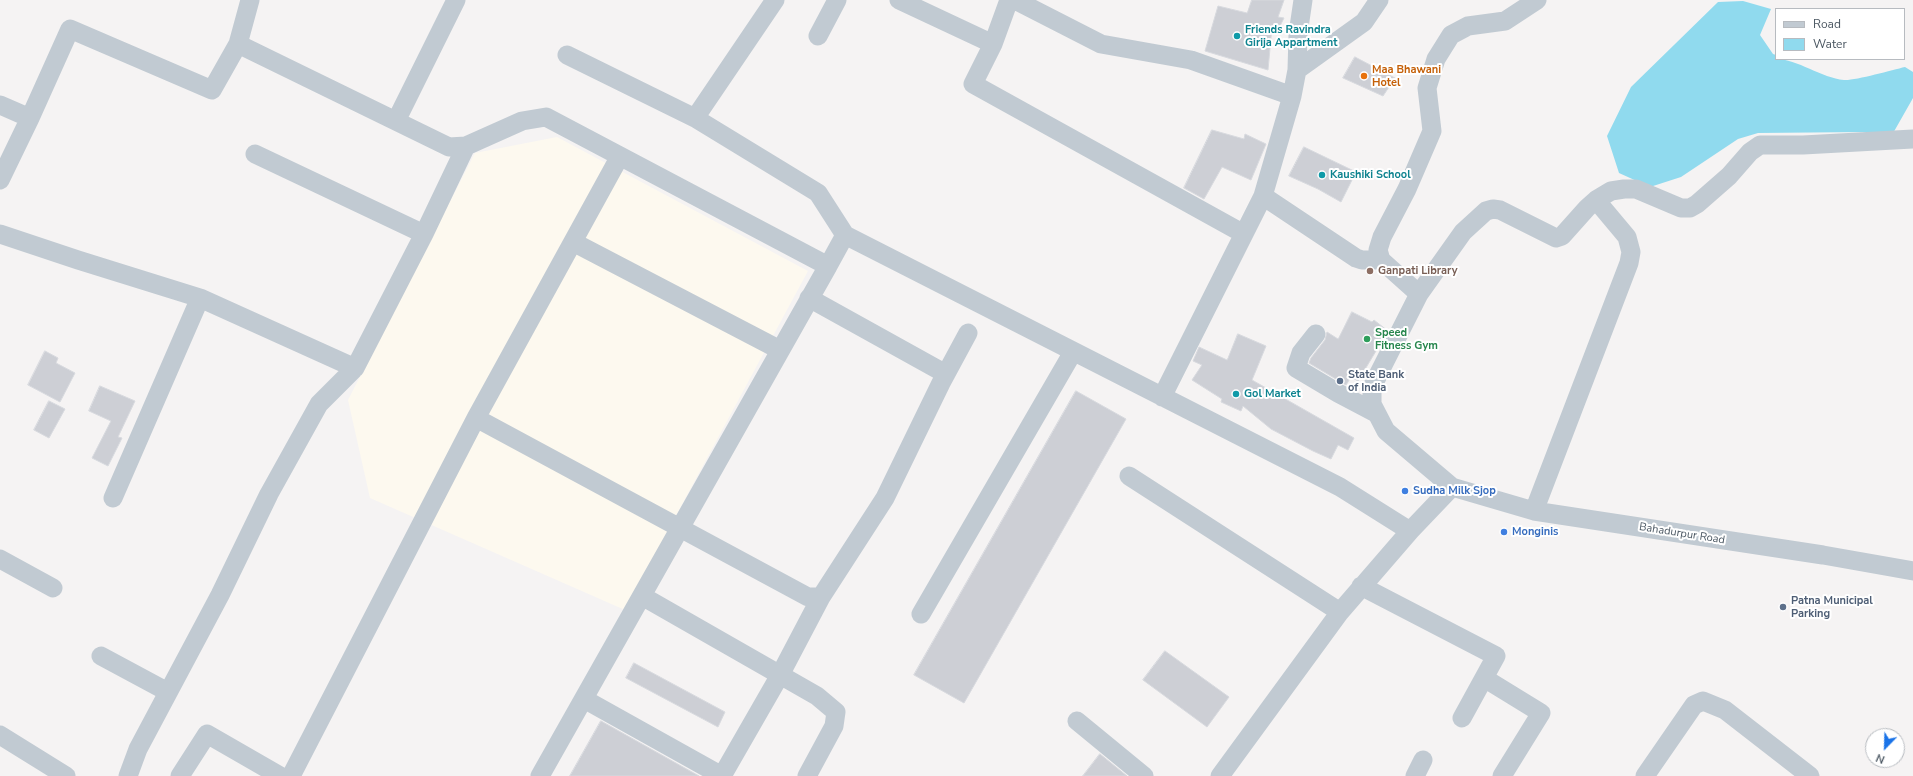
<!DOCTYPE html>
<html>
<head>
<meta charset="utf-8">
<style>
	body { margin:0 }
	#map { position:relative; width:1913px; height:776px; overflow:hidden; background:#f5f3f3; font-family:"Nunito Sans",sans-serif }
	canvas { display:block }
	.legend { position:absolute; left:1775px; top:8px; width:130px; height:52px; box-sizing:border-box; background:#fff; border:1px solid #b7bbc0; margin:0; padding:5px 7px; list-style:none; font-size:12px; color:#4a5661 }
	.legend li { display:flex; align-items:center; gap:8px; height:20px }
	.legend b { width:20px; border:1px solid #b7bbc0 }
	.north { position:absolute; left:1865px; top:728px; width:40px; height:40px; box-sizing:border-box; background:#fff; border:1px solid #b7bbc0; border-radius:50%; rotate:203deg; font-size:11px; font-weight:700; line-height:16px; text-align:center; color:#4a5661 }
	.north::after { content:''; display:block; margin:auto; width:14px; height:18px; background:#1a73e8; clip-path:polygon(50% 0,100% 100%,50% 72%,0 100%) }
</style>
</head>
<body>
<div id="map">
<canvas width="1913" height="776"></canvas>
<ul class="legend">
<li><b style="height:5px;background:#c1cad2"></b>Road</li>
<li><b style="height:11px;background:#90daee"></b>Water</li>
</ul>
<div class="north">N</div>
</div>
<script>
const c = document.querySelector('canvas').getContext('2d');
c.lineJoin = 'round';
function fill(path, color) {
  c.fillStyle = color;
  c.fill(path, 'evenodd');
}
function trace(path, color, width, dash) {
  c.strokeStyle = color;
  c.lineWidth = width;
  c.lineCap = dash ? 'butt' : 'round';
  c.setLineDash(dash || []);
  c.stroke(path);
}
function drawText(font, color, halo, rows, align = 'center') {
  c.font = font + ' "Nunito Sans",sans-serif';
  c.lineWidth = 4;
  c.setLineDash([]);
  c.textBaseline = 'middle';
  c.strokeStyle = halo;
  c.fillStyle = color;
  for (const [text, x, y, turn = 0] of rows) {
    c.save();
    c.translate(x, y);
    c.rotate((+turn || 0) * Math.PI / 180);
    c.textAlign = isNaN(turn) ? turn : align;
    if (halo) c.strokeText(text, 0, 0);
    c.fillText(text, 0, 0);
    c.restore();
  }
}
fill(new Path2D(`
	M557,137L808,271L625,610L370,498L348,400L475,153Z`), '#fdf9ef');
fill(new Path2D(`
	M1743,1L1771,9L1760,35L1773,54L1776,55V59C1797,59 1822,78 1844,80C1854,81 1892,70 1905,67L1913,72V98L1892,135L1863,132L1758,133L1738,139L1681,177L1650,187L1619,173L1607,136L1631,87L1718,2Z`), '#90daee');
const building = new Path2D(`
	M1252,0H1284L1278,17L1284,18L1278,30L1272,27L1268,70L1205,51L1218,6L1247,13Z
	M1355,57L1395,78L1383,96L1343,78Z
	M1212,130L1244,139L1245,134L1266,144L1251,180L1222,167L1204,199L1184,188Z
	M1304,147L1356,172L1341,202L1318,189L1289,176Z
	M1352,312L1372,322L1374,320L1388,331L1358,381L1351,377L1346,385L1309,363L1311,358L1325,340L1327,332L1338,339Z
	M1238,334L1266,346L1252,380L1354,438L1348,450L1338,445L1331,459L1313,451L1271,429L1243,406L1241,411L1221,402L1222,399L1192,380L1202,365L1193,361L1199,347L1227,360Z
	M45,351L58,358L56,363L75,373L60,402L28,385Z
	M100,386L135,401L118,437L122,438L108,466L92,458L111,421L89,411Z
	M1076,391L1126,419L964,703L914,675Z
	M49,401L65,409L49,438L34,430Z
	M1165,651L1229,697L1207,727L1143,680Z
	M634,663L725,712L718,727L626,678Z
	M601,721L699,776H570Z
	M1100,754L1127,776H1083Z`);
fill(building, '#cdcfd5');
trace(building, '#d7d9de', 1);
trace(new Path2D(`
	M250,0L238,44L449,147L466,146
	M775,0L695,118L818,193L845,235L1340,487L1410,531
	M899,0L993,44
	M1009,0L993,44L973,84L1244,234
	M1015,0L1101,44L1191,60L1292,96
	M818,36L837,0
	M567,55L695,118
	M1297,70L1364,22L1379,0
	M0,105L30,118L70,29L212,90L238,44
	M396,121L456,0
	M1913,139L1803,145H1760L1750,152L1729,176L1697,204L1690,208H1681L1636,189H1624L1611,191L1596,200L1587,208L1562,236L1556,238L1500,210L1493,209L1486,211L1463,232L1419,294L1372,387V404L1386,431L1452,487L1534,511L1823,555L1913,571
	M255,154L424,234
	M0,180L30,118
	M1263,196L1356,258L1362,260H1381
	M0,234L78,260L200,298L355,368
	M573,242L780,350
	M1419,294L1381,260L1378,250L1382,237L1407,189L1432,131L1427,88L1436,59L1451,35L1468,26L1505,21L1537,0
	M809,298L946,374
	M1316,334L1301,353L1296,368L1338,393L1376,413
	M1162,397L1263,196L1292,96L1297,70L1298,34L1303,0
	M476,418L620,156
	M1129,476L1340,612
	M113,498L200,298
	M1534,511L1629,263L1631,252L1627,237L1596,200
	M0,559L53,588
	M1361,586L1496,656L1462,718
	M642,596L817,696L836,712L834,726L807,776
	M921,614L1073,352
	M101,656L168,692
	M1484,678L1541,713L1502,776
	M584,699L722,776
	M1077,721L1144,776
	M0,735L66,776
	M128,776L138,749L220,595L269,494L319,404L355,368L424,234L466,146L522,121L546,117L828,266L845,235
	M180,776L207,734L280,776
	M291,776L476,418L808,597H821L885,498L941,383L968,333
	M540,776L828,266
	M722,776L780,675L821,597
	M1220,776L1340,612L1410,531L1452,487
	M1415,776L1423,760
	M1645,776L1694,705L1703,701L1725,710L1810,776`), '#c1cad2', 19);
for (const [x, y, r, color] of [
	[1237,36,4,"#0f9aa8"],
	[1364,76,4,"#e8710a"],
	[1322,175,4,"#0f9aa8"],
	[1370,271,4,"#8d6e63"],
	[1367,339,4,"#2e9e5b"],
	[1340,381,4,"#5c6f8a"],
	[1236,394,4,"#0f9aa8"],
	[1405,491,4,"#3f7fe0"],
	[1504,532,4,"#3f7fe0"],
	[1783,607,4,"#5c6f8a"]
]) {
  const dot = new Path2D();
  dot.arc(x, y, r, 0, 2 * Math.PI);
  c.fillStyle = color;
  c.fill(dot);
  trace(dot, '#fff', 1.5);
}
drawText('bold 11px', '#0d838f', '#fff', [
	["Friends Ravindra",1245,30],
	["Girija Appartment",1245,43],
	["Kaushiki School",1330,175],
	["Gol Market",1244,394]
], 'left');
drawText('bold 11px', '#c56008', '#fff', [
	["Maa Bhawani",1372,70],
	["Hotel",1372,83]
], 'left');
drawText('bold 11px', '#785e54', '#fff', [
	["Ganpati Library",1378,271]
], 'left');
drawText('bold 11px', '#27864d', '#fff', [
	["Speed",1375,333],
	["Fitness Gym",1375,346]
], 'left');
drawText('bold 11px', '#4e5e75', '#fff', [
	["State Bank",1348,375],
	["of India",1348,388],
	["Patna Municipal",1791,601],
	["Parking",1791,614]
], 'left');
drawText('bold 11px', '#366cbe', '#fff', [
	["Sudha Milk Sjop",1413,491],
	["Monginis",1512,532]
], 'left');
drawText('11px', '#4a5661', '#fff', [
	["Bahadurpur Road",1682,534,9]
]);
</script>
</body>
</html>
